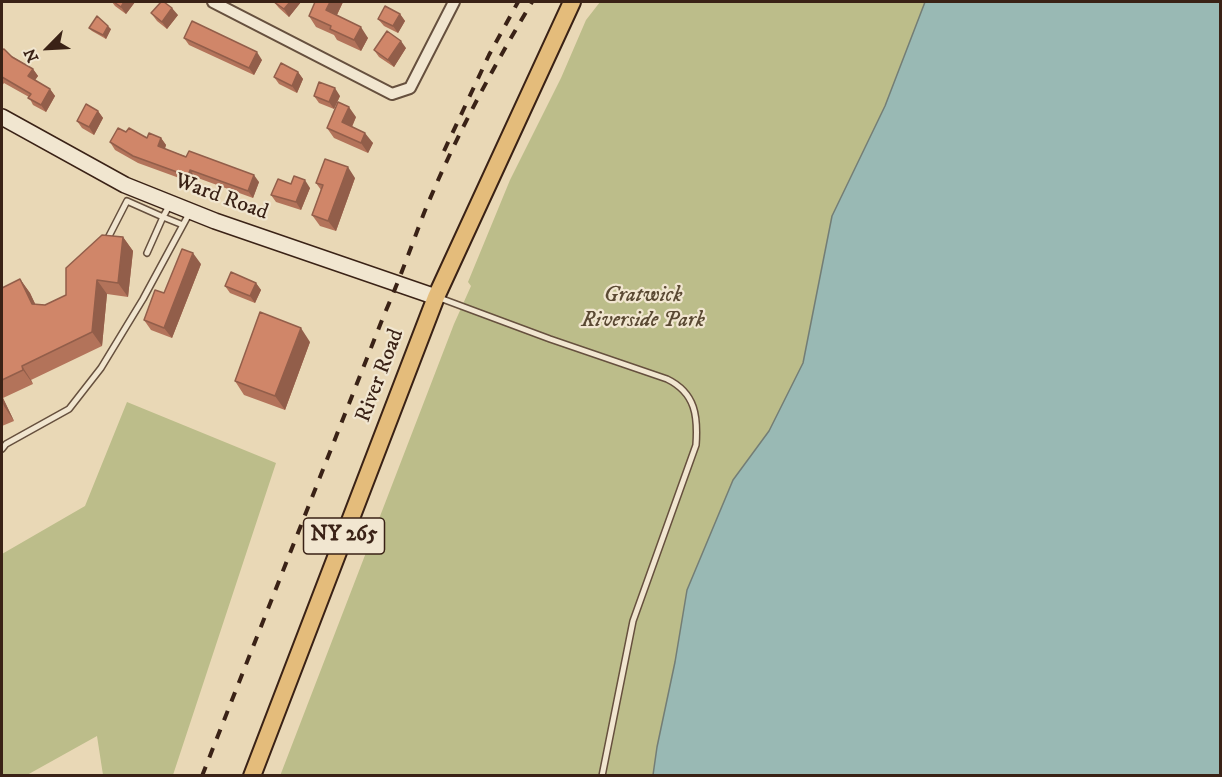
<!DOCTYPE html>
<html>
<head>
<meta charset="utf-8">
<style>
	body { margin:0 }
	#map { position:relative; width:1222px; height:777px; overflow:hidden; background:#e9d8b6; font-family:"IM FELL DW Pica",serif }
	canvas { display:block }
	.frame { position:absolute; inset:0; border:3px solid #3a2216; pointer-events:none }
	.north { position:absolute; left:18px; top:18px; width:60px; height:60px; -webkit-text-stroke:4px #f1e6d0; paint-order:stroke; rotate:246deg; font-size:16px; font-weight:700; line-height:24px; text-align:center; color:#3a2216 }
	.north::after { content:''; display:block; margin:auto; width:21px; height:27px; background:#3a2216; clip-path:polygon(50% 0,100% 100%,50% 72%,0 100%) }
</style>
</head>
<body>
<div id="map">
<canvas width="1222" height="777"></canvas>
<div class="frame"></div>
<div class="north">N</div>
</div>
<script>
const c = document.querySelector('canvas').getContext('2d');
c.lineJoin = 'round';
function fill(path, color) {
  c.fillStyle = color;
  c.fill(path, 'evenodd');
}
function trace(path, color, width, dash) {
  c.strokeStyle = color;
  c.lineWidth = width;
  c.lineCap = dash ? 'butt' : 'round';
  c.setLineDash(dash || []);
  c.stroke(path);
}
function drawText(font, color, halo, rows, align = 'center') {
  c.font = font + ' "IM FELL DW Pica",serif';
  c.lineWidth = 4.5;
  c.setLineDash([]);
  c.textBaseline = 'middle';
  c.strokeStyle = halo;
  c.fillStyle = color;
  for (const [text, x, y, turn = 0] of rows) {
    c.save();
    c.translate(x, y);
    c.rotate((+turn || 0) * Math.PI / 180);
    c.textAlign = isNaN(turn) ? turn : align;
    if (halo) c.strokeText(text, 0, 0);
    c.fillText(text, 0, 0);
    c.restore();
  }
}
fill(new Path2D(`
	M600,2H925L885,106L832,216L803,363L769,431L733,480L687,590L675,662L657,747L653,775L280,776L454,324L471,286L468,282L510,180L561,78L586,20Z
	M127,402L276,463L173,775H103L97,736L27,775H2V554L85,506Z`), '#bcbd8a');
const water = new Path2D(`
	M925,2H1220V775H653L657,747L675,662L687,590L733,480L769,431L803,363L832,216L885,106Z`);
fill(water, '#99b9b4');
trace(water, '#737d75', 1.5);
const service = new Path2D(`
	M169,206L163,217L183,225
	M107,240L127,201L163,217L147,253
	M437,297L550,339L667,379C696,393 698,417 696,445L633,621L602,776
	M2,449L6,444L69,409L101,368L143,299L190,212`);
const minor = new Path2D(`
	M213,2L392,94L410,88L454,2`);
const secondary = new Path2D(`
	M2,117L125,185L215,221L436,297`);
const primary = new Path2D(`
	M252,776L436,297L572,2`);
trace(service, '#66503e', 8);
trace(minor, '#66503e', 14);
trace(secondary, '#3a2216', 18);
trace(primary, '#3a2216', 20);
trace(service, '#f1e6d0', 5);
trace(minor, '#f1e6d0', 10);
trace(secondary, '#f1e6d0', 15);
trace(primary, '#e4bc7b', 16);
trace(new Path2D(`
	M444,151L489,55L518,2
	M202,776L384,315C399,281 411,247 424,213C454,140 492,69 532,2`), '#3a2216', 4, [10, 10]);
fill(new Path2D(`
	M112,2H135L126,14L115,6Z
	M274,2H301L289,17L279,8Z
	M343,2L337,15L368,38L361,51L337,40L334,35L316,27L309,16Z
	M151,13L178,15L167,29L157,21Z
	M400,14L405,21L398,33L384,26L378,19Z
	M89,28L111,29L106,39L92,31Z
	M184,38L262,60L254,75L189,45Z
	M406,48L394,67L379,57L374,50Z
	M2,50L33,69L38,76L35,80L50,89L55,96L46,112L33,105L29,97L4,83L2,86Z
	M298,72L303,79L297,93L279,84L274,77Z
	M314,96H340L334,109L319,103Z
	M98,111L103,118L94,135L82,128L77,121Z
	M356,117L352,127L373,143L368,153L334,138L327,128Z
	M126,132L147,138H161L166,145L165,149L259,182L253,198L195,177L193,183L138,163L115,150L110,142Z
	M355,178L336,231L320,226L312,215L321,190L316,183Z
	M291,184L310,188L301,210L276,202L271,195Z
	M123,237L133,251L128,297L107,294L102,346L31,380L33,384L3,398L14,421L2,426V288L20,279L30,293L35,304L45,305L66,295Z
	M201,264L172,338L151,330L144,320L164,293Z
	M256,283L261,290L255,303L230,293L225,286Z
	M310,342L285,410L244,395L235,381Z`), '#b3735a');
fill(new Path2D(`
	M124,2H135L126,14L121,7Z
	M290,2H301L289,17L284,9Z
	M330,2H343L334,21L326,10Z
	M172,8L178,15L167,29L162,22Z
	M400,14L405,21L398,33L393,26Z
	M108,26L111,29L106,39L103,35Z
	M361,27L368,38L361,51L354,40Z
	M401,41L406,48L394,67L388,60Z
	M257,52L262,60L254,75L249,68Z
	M33,69L38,76L33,83L28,76Z
	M298,72L303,79L297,93L292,86Z
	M335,88L340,96L334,109L329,102Z
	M50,89L55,96L46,112L41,105Z
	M349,107L356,117L349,133L342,122Z
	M98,111L103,118L94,135L89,127Z
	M365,133L373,143L368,153L361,143Z
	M161,138L166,145L163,153L158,146Z
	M348,167L355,178L336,231L328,221Z
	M190,170L195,177L193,183L188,176Z
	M254,175L259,182L253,198L248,191Z
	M305,180L310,188L301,210L296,202Z
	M123,237L133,251L128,297L118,283Z
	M193,253L201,264L172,338L164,328Z
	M20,279L30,293L42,318L32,304Z
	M97,280L107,294L102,346L92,332Z
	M256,283L261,290L255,303L250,296Z
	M301,328L310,342L285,410L275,396Z
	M22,366L31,380L33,384L23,370Z
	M2,396L3,398L14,421L4,406L2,401Z`), '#925e4a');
const building = new Path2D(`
	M114,2H124L121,7Z
	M161,2H164L172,8L162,22L151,13Z
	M274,2H290L284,9Z
	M315,2H330L326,10L361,27L354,40L330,29L331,26L309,16Z
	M385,6L400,14L393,26L378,19Z
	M97,16L108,26L103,35L89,28Z
	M192,21L257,52L249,68L184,38Z
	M387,31L401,41L388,60L374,50Z
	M4,49L12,57L33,69L28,76L50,89L41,105L28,98L31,94L2,77V50Z
	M281,63L298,72L292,86L274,77Z
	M319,82L335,88L329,102L314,96Z
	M338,102L349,107L342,122L365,133L361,143L327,128Z
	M86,104L98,111L89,127L77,121Z
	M118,128L126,132L129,128L147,138L149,133L161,138L158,146L186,157L189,151L254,175L248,191L190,170L188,176L133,156L110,142Z
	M325,159L348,167L328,221L312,215L323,185L316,183Z
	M294,176L305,180L296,202L271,195L278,179L291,184Z
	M102,235L123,237L118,283L97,280L92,332L22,366L23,370L2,380V288L20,279L32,304L45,305L66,295V268Z
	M182,249L193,253L164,328L144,320L155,290L164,293Z
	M231,272L256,283L250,296L225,286Z
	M260,312L301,328L275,396L235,381Z`);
fill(building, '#d08669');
trace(building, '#925e4a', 1.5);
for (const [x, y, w] of [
	[344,536,81]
]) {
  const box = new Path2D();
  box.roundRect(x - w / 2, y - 18, w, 36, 4.5);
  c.fillStyle = '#f1e6d0';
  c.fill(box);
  trace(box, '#3a2216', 1.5);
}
drawText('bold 21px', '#3a2216', null, [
	["NY 265",344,536]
]);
drawText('22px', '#3a2216', '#f1e6d0', [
	["Ward Road",221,198,20],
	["River Road",381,376,-69]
]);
drawText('italic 22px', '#5a4933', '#f1e6d0', [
	["Gratwick",643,296],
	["Riverside Park",643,321]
]);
</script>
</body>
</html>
